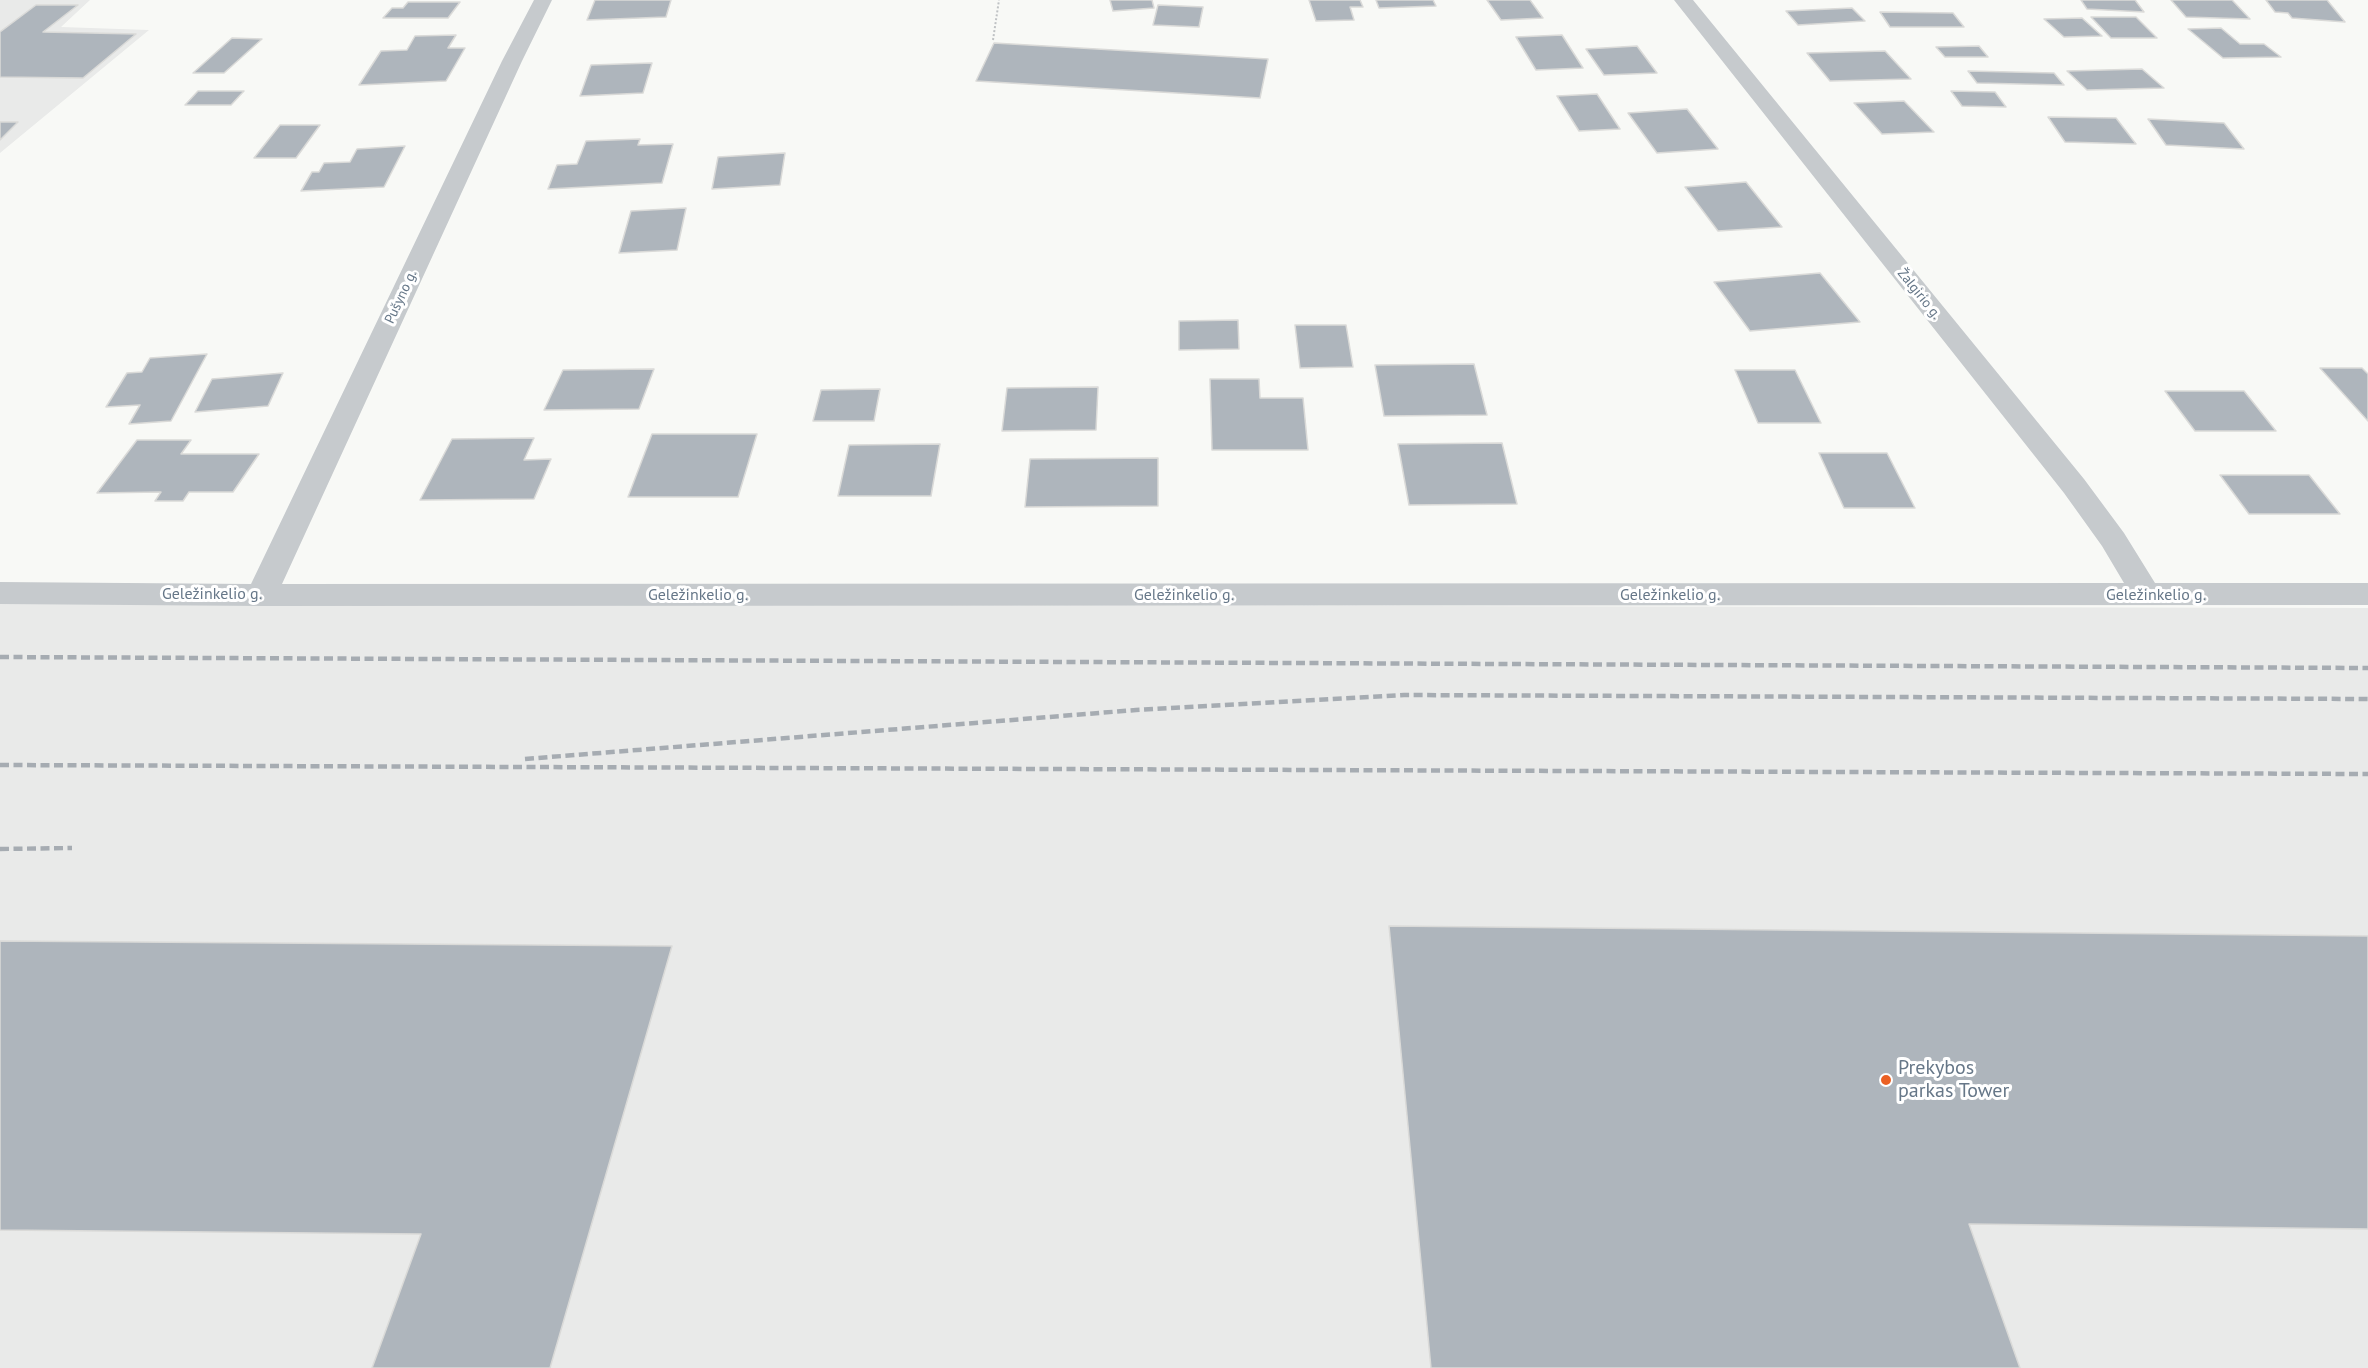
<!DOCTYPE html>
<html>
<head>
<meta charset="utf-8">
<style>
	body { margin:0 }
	canvas { display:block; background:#f8f9f6 }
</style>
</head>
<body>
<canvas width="2368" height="1368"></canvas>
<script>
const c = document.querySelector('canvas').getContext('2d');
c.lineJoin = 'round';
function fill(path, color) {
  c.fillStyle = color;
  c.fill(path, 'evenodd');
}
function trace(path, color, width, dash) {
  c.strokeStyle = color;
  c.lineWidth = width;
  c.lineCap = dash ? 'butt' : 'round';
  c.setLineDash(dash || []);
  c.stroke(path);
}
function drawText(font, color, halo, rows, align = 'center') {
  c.font = font + ' "PT Sans",sans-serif';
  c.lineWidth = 6;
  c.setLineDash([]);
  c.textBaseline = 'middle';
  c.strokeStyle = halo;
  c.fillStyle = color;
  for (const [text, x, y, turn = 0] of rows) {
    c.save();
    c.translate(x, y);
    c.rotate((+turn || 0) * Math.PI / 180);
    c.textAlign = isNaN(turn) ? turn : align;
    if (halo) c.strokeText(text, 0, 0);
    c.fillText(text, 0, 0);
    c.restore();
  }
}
fill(new Path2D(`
	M0,0H90L61,27L149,30L0,153Z
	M0,603L2368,608V1368H0Z`), '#e9eae9');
const building = new Path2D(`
	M595,0H671L666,17L587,20Z
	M1110,0H1152L1154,8L1113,11Z
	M1309,0H1360L1363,7H1350L1354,20L1316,21Z
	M1376,0H1433L1436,6L1379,8Z
	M1487,0H1530L1543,18L1501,20Z
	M2081,0H2135L2144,12L2087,9Z
	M2171,0H2232L2250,19L2186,17Z
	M2266,0H2327L2345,22L2292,18L2288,13L2275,12Z
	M408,2H460L448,18H383L392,8H403Z
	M36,5H78L43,32L136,34L83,78L0,77V32Z
	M1158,5L1203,7L1199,27L1153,25Z
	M1852,8L1865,21L1798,25L1786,11Z
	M1880,12L1953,13L1964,27H1890Z
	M2091,17H2136L2157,38H2111Z
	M2082,18L2102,36L2064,37L2044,19Z
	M2221,28L2240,44H2264L2281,57L2223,58L2188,29Z
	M456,35L448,48H465L446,81L359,85L381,51L407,50L415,36Z
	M1562,35L1583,68L1536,70L1516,37Z
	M232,38L262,39L224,73H193Z
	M994,43L1268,59L1260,98L976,81Z
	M1637,46L1657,73L1604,75L1586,49Z
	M1979,46L1988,57H1945L1936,47Z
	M1885,51L1911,79L1830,81L1807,53Z
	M652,63L643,93L580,96L591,65Z
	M2142,69L2164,88L2087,90L2067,71Z
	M1968,71L2054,73L2064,85L1977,83Z
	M198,91H244L231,105H185Z
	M1951,91L1995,92L2006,107L1962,106Z
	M1597,94L1620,129L1579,131L1557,96Z
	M1904,101L1934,132L1882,134L1854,103Z
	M1687,109L1718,149L1657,153L1628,113Z
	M2048,117L2116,118L2136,144L2065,142Z
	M2148,119L2224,123L2244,149L2166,145Z
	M0,122H18L0,140Z
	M280,125H320L296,158H254Z
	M640,139L638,145L673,144L662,183L548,189L557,165L577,164L586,141Z
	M405,146L384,187L301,191L312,172H319L324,163L350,162L357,149Z
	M785,153L780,185L712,189L718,157Z
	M1746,182L1782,227L1718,231L1685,187Z
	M686,208L677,250L619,253L631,211Z
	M1820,273L1860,322L1750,331L1714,282Z
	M1238,320L1239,349L1179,350V321Z
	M1295,325H1346L1353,367L1300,368Z
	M207,354L171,421L129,424L140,405L106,407L127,373L142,372L150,358Z
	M1474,364L1487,415L1384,416L1375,365Z
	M2320,368H2362L2368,374V421Z
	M654,369L639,409L544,410L563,370Z
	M1735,370H1795L1821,423H1758Z
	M283,373L268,406L195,412L212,379Z
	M1210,379H1259L1260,398H1303L1308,450H1212Z
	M1098,387L1096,430L1002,431L1007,388Z
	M880,389L874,421H813L821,390Z
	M2165,391H2244L2276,431H2195Z
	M652,434H757L738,497H628Z
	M534,438L524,460L551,459L534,499L420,500L452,439Z
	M137,440H191L181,454H259L233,492H189L183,501H155L161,492L97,493Z
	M1502,443L1517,504L1409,505L1398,444Z
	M940,444L931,496H838L849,445Z
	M1819,453H1887L1915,508H1844Z
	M1158,458V506L1025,507L1030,459Z
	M2220,475H2309L2340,514H2249Z
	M1389,926L2368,936V1229L1969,1224L2020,1368H1431Z
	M0,941L672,946L550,1368H372L421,1234L0,1230Z`);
fill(building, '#aeb5bc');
trace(building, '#dadad8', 1.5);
trace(new Path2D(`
	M993,40L999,0`), '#bfc2c4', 2, [2, 2]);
fill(new Path2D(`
	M534,0H552L522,61L282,584L2124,583L2102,546L2064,493L1674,0H1693L2084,479L2124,533L2155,583H2368V605L261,606L0,604V582L251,584L502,61Z`), '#c6cacd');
trace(new Path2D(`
	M0,657L2368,668
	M525,759L1136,710L1404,695L2368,699
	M0,765L2368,774
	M0,849L72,848`), '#a6acb2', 4.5, [9, 4.5]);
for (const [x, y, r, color] of [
	[1886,1080,6,"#eb6023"]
]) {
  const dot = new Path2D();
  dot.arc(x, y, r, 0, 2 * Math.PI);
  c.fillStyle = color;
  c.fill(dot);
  trace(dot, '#fff', 2);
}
drawText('14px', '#678', '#fff', [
	["Žalgirio g.",1919,294,51],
	["Pušyno g.",401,297,-65]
]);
drawText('16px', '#678', '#fff', [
	["Geležinkelio g.",212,594],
	["Geležinkelio g.",698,595],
	["Geležinkelio g.",1184,595],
	["Geležinkelio g.",1670,595],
	["Geležinkelio g.",2156,595]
]);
drawText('20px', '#678', '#fff', [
	["Prekybos",1898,1068],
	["parkas Tower",1898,1091]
], 'left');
</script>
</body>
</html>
